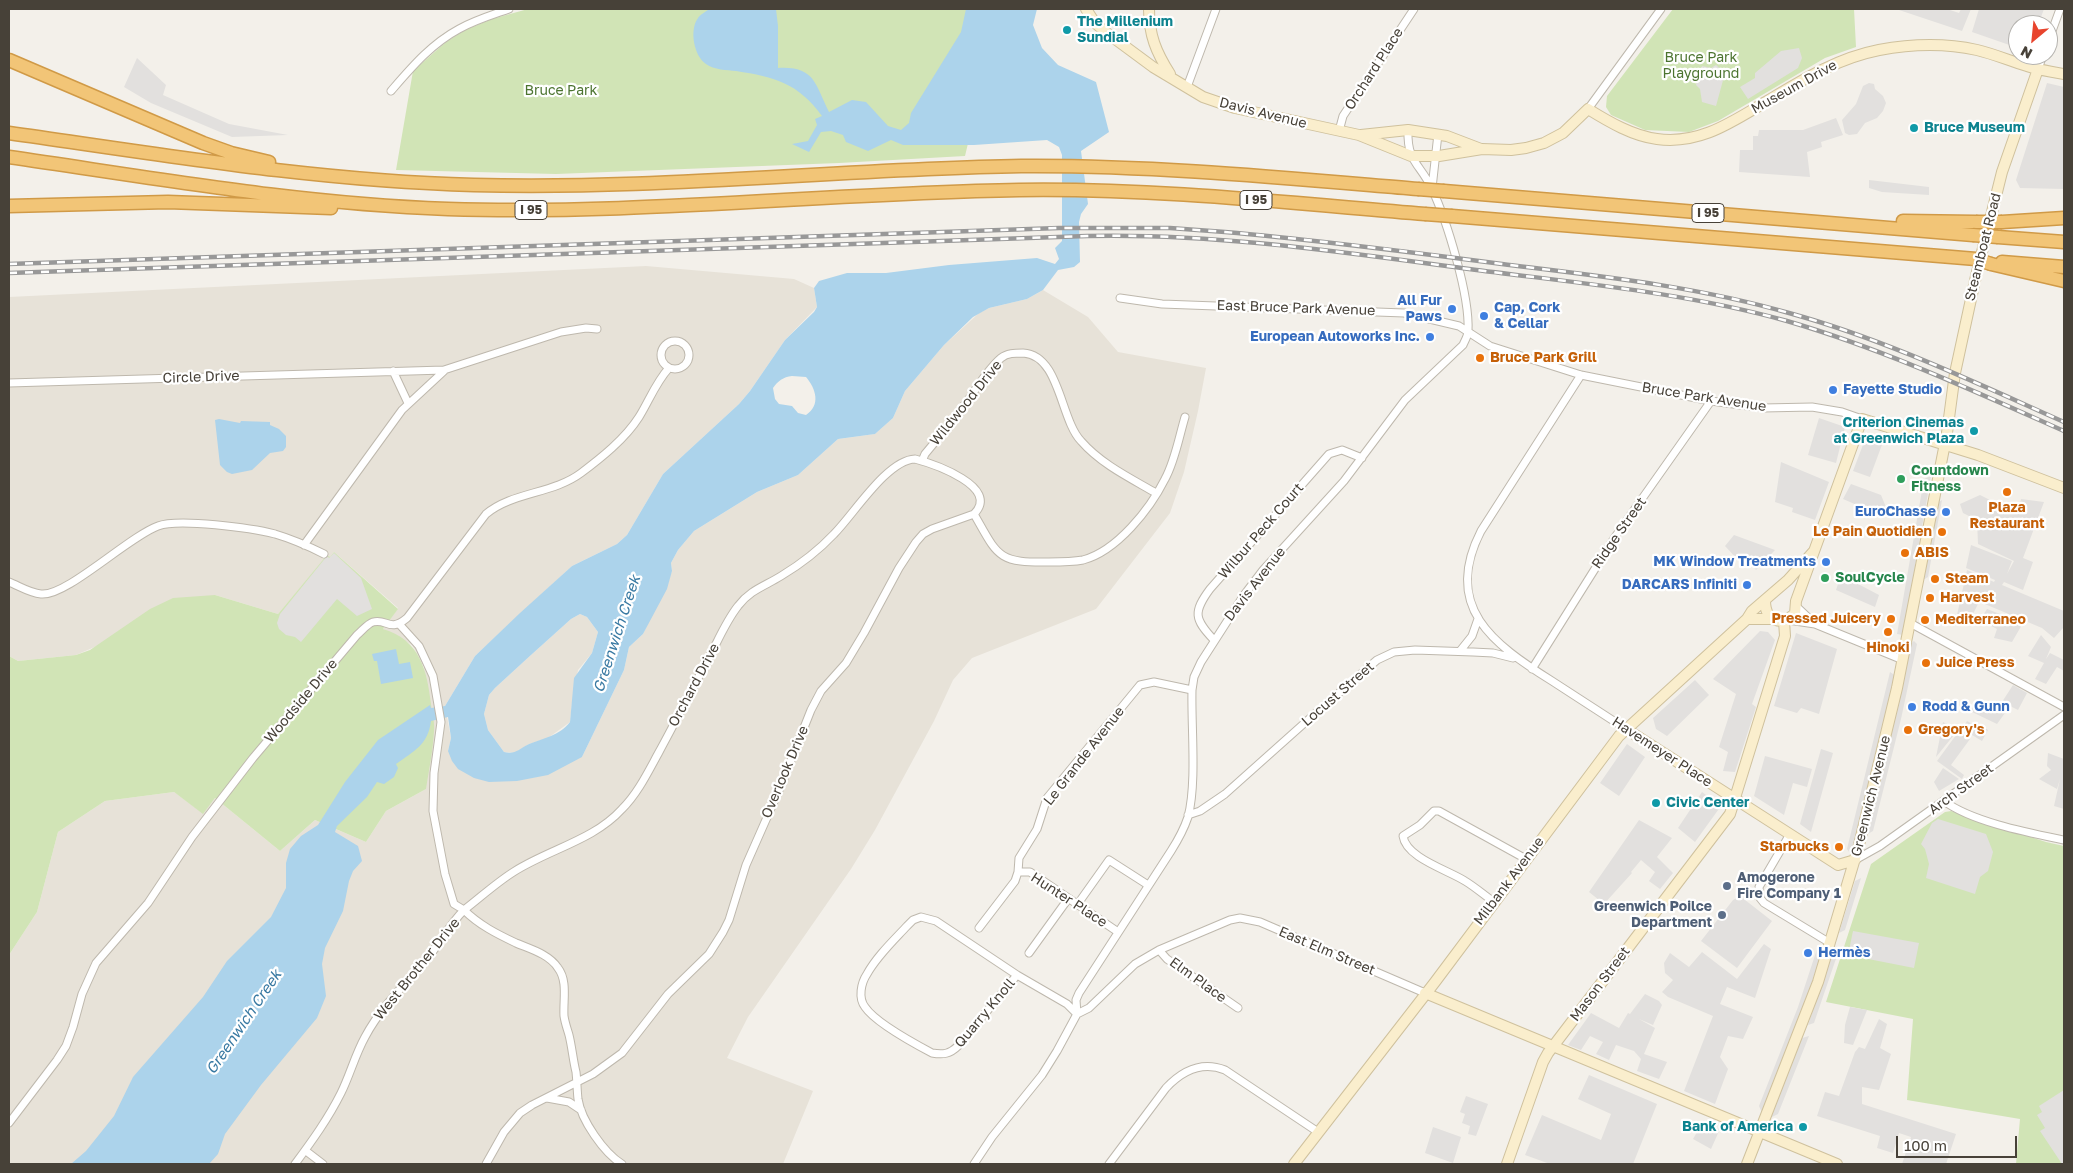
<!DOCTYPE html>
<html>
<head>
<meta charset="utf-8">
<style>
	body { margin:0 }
	#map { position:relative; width:2073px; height:1173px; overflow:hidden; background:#f3f0ea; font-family:"Golos Text",sans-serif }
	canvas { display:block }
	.frame { position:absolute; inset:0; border:10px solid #474138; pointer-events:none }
	.north { position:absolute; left:2008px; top:15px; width:50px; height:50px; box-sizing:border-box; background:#fff; border:1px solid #b5b3af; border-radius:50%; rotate:208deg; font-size:14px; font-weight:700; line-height:20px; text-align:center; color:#474138 }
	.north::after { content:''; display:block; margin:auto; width:18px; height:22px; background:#e8442d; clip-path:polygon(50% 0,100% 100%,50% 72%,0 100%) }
	.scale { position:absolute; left:1896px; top:1136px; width:121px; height:22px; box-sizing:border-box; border:2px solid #474138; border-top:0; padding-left:6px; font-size:15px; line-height:18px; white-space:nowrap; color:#474138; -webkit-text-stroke:4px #fff; paint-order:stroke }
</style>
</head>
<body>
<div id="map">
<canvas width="2073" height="1173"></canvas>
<div class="frame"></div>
<div class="north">N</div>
<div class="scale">100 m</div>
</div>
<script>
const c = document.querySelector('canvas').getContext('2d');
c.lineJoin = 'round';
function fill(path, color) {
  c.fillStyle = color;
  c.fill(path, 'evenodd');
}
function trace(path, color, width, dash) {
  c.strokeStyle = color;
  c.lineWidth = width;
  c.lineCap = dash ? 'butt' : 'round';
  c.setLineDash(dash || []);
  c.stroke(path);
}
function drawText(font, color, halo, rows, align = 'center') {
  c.font = font + ' "Golos Text",sans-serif';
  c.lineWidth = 4.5;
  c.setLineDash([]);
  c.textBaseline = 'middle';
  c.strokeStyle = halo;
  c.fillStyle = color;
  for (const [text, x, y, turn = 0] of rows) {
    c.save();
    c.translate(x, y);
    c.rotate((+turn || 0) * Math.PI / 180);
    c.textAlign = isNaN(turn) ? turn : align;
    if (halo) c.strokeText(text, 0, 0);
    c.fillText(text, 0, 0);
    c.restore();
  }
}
fill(new Path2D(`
	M646,266L794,279L814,288L817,307L785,340L750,391L739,404L663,474L627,535L617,544L572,566L475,656L445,706L451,738L448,751L582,757L624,670L629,647L643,634L672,571L671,563L678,550L694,531L757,492L798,475L838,439L875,434L893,418L905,391L944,345L979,313L989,308L1027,299L1043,290L1088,317L1118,352L1206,368L1198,411L1184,472L1170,513L1096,609L972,658L953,680L934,721L875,830L851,869L748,1017L727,1058L813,1091L783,1164H9V955L37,912L58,832L105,801L174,792L203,813L215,798L280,851L315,820L366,842L386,811L426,789L424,666L412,645L383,629L398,608L334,552L330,557L327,556L278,614L215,595L76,655L18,661L9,656V297Z
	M580,614L587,617L598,632L592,653L578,670L572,703L570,722L548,738L529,744L515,753L504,752L488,730L484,714L489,695L495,688L531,655L571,619Z`), '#e7e2d8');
fill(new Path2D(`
	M528,9H1000L965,156L839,163L556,174L396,170L413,71L446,42L465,30L492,19Z
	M1673,9H1854L1856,47L1825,58L1718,121L1689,132L1645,130L1611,115L1606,107L1607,96Z
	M334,552L398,609L383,629C420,640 427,670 431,704C432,713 435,723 434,731C433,750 429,770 426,789L386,811L366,842L315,820L280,851L215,798L203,814L174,792L105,801L58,832L37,912L9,955V656L18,661L76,655L90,650L150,609L173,598L215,595L278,614L327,555L330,557Z
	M1951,811L2046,842L2064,846V1164H2016L2020,1119L1907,1100L1913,1019L1826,1002L1871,864L1945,812Z`), '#d1e4b6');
fill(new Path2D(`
	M1896,9H1947L1959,13L1961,9H1971L1962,31Z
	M1979,9H2044L2038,25H2018V48L1972,32Z
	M1799,48L1802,58L1798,68L1748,99L1740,87L1755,78V73L1781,51Z
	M137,58L166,85L163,95L229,124L288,135L232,137L151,103L124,87Z
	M1716,65L1725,73L1716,106L1702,102L1700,89L1696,85L1702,66L1711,68Z
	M1869,83L1874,84L1875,89L1883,96L1886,103L1883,111L1877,118L1865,123L1857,134L1849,135L1845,133L1842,120L1856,104L1863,86Z
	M2047,83L2064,87V189L2020,188L2016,180Z
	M1836,118L1843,135L1821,142L1822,147L1807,152L1810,177L1739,172L1740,150H1753V136H1758L1759,130H1803Z
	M1869,180L1929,187V195L1882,192L1869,188Z
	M1819,418L1845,427L1836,463L1808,455Z
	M1866,437L1883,442L1870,477L1853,471Z
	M1781,462L1829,482L1815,520L1792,512L1793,508L1775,502Z
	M1931,476L1903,635L1897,634L1924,479Z
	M1851,484L1881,495L1888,512L1867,506L1866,509L1843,499Z
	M1980,495L2002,506L2019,509L2021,499L2044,502L2023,558L2033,562L2023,590L2004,582L2002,585L2064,611V627L2054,638L2042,628L1980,602L1978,604L1970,620L1957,615L1967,570L1994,582L1995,580L1966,568L1971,545L2012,561L2007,574L2014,561L1978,544L1977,520L1963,513L1960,504Z
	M1942,500L1928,577L1923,580L1936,504Z
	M1734,535L1775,550L1756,570L1743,555L1738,560L1725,546Z
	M334,553L361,578L372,609L357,616L337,599L301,642L295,637L286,635L279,629L277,623L280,614L327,556L329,558Z
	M1841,575L1879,595L1875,607L1836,590Z
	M1987,609L2023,623L2012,642L1994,638L1997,629L1980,620Z
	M1760,631L1768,632L1775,640L1752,704L1756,707L1735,772L1723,771L1728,752L1719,747L1736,694L1713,679Z
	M1796,633L1837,649L1819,714L1801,708L1797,713L1774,706Z
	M2041,635L2051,647L2046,659L2050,653L2064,660V671L2057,667L2046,684L2035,679L2044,663L2028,656Z
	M1914,641L1917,644L1901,719L1873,831L1866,835L1910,644Z
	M1890,672L1896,676L1852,856L1847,849Z
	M1695,680L1709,695L1667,736L1656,729L1653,718Z
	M2013,685L2027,693L2018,710L2002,702Z
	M1979,699L2005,713L1997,724L1970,711Z
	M1967,721L1974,725L1976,722L1988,730L1982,741L1962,729Z
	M1943,722L1958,730L1936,757Z
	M1959,731L1970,739L1951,765L1964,775L1962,779L1937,761Z
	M1627,744L1645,757L1619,796L1600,783Z
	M1821,749L1833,753L1811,832L1800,824Z
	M2048,753L2064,759V809L2054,806L2060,779L2057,789L2039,779L2051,770L2047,766Z
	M1765,756L1812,769L1807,787L1793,783L1784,815L1754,796Z
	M1943,768L1959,779L1939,791L1934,782Z
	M1702,792L1721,806L1695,842L1678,828Z
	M1938,819L1986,834L1993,852L1988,871L1980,877L1975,894L1926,878L1929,864L1925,849L1921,844L1932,823Z
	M1639,820L1672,838L1657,857L1673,873L1660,889L1649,881L1655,872L1641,860L1631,872L1632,873L1604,904L1589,892Z
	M1861,878L1845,930L1839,933L1855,881Z
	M1740,896L1772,921L1737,968L1701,941L1733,900Z
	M1853,931L1919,943L1914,968L1848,955Z
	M1764,944L1771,949L1755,998L1727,987L1720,1004L1753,1017L1743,1039L1728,1036L1720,1057L1728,1069L1715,1104L1684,1091L1713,1016L1668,997L1662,992L1673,980L1665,973L1664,963L1670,953L1689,967L1702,952L1737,979Z
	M1818,946L1822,952L1803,1009L1762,1113L1759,1106L1798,1007Z
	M1840,947L1814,1023L1808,1025L1833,950Z
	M1645,994L1659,1001L1662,1005L1653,1025L1639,1019L1655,1028L1644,1054L1667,1062L1659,1079L1637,1071L1641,1059L1634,1051L1616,1045L1609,1060L1596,1054L1603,1042L1590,1036L1581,1050L1568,1045L1591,1013L1619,1028L1628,1013L1630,1014Z
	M1850,1007L1867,1010L1853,1045L1844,1043L1845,1025Z
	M1879,1019L1887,1024L1880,1048L1891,1054L1879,1090L1862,1087V1104L1956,1134L1946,1164H1902L1911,1137L1899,1133L1893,1153L1877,1148L1880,1136L1817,1116L1825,1092L1839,1096L1855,1052L1859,1047L1865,1049Z
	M1809,1036L1778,1114L1770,1118L1802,1038Z
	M1589,1075L1657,1104L1633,1164H1550L1525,1155L1542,1115L1601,1140L1611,1114L1578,1099Z
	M2064,1090V1164H2062L2040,1131L2045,1128L2037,1115L2042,1112L2039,1106Z
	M1466,1096L1488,1104L1476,1136L1468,1134L1470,1126L1462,1123L1465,1114L1460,1112Z
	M1703,1122L1720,1129L1711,1149L1693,1139Z
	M1433,1127L1461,1137L1453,1163L1425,1153Z`), '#e2e0de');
fill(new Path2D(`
	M710,9H776L778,26V68C815,66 815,84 829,112L852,100L866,102L888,126L901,130L909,123L911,113L961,32L966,9H1037L1033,25L1042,48L1058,65L1096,82L1109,132L1081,151L1088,204L1081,214L1079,222L1080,262L1074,267L1058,270L1043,290L1027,299L989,308L973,317L944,345L905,391L893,418L875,434L838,439L798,475L757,492L694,531L678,550L671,563L672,571L667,589L643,634L629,647L624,670L582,757L548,775L517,781L489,782L474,778L458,769L452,761L448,751L451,738L448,717L431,721C428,745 414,751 396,764L398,768L394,777L384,784L377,782L367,797L337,826L335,832L358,846L362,861L353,871L349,881L343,911L325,948L322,964L326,996L317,1018L261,1085L225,1134L218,1154L209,1164H71L86,1151L114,1116L133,1077L203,997L227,961L271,917L286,888V863L290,849L301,836L318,825L345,782L378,740L430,705L431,708L445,706L475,656L520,613L572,566L617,544L627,535L663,474L739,404L750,391L785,340L814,312L817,307L814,288L819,281L847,273H886L949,265L1037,258L1055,264L1059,259L1055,248L1062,241V155L1059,147L1047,140L974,145H903L891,140L868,151L846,142L843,135L831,131L821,132L809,152L792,144L808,141L817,125L815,119L822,116C798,83 775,77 736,71C727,70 714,70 706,64C694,56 689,30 698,18C700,15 706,11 710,9ZM792,376L806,377C816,389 821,405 806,415L798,413L792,406L779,404L775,399L773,388C778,381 783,377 792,376ZM580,614L587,617L598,632L592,653L574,678L570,722C559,736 544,738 529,744C519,749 515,755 504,752L488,730L484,714L489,695L495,688L531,655L571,619Z
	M219,419L240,423L241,421L270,422V425L279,429L286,436V447L283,451L270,453L252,470L232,474L227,472L220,465L215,420Z
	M396,649L399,664L410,662L413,678L381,684L377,661H374L372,654Z`), '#acd3eb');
const street = new Path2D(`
	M2048,42L2060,9
	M2038,69L2043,55
	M1187,87L1216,9
	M391,91C411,68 431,44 459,29C475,20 492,15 509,9
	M1588,109L1661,9
	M1339,131L1343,116L1414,9
	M1432,188L1438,134
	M1120,298L1162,304L1404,313L1459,326L1490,346L1581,375L1711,401L1763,408L1812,407L1842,412L1862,419
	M661 355a14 14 0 1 1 28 0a14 14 0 1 1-28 0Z
	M393,371L408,403
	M1581,375L1481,531C1442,607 1493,644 1552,681C1577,697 1601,713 1626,729
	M9,383L444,370L561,332L586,328L597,329
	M922,461L925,454C940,436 954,419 968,400C978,386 988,369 1001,358C1007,353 1015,353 1023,353C1060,355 1060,419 1081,441C1101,464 1130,478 1156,493
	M974,514C998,556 997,563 1049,562C1060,562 1072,562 1083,560C1117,551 1150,509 1165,479C1175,461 1179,437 1185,417
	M304,545L402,410L444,371
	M9,582C19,586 30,593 41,594C66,597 128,537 158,526C178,518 252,528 275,534C292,539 308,546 324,554
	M1797,607L1815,624
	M1788,620L1815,624L1903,660
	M1910,623L2064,707
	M1214,640C1194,619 1193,612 1210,589L1329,454L1342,450L1362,458
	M1460,651L1472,636L1478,619
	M1532,669L1615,537L1711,401
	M1944,801C1972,822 2030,833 2064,840
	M1188,815L1200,811L1225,794L1318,711L1377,660L1394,652L1415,650L1473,652L1493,653L1513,658
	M1790,834L1759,887L1760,898L1764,903L1830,943
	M1855,860L1880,846L2064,715
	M1018,872H1030L1118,932
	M1494,902C1484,895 1475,887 1465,881C1448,870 1406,858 1403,836L1420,825L1434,811H1439L1526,859
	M1077,905L1109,860L1148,885
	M921,917L936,921L1017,975L958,1046C950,1054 943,1055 932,1053C915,1044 875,1022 865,1007C858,998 861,983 867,974C877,956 893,941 907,926L913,920Z
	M979,928L1015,881L1018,872L1019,858L1037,829L1047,798L1140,685L1154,682L1192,690
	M1159,950L1167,959L1238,1008
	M1029,953L1068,899
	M1017,975L1067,1004L1077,1014
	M1077,1014L1076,1000L1079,993L1171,851C1178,840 1184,829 1188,817C1197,783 1191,726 1192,690L1194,677L1201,662L1244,595L1263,570L1344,481L1405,400L1463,345C1465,340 1468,336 1468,331C1470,296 1447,221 1432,189C1420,163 1407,163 1408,130
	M547,1098L569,1102L581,1110
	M9,1123L57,1060L66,1046L73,1027L82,994L96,963L148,903L192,837L253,758L357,635C362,631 367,624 373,622C387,618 389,633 407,618L486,514C512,492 553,494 581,473C601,458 625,439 639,417C649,401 656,382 669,368
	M306,1151L323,1164
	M295,1164C312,1141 328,1119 341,1093C350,1075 355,1055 365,1037C381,1007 405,984 427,959C440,943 449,925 464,910L454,904L445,874L433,811L434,773L441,722L433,676L419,646L400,625
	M486,1164L504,1132L520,1113L532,1105L593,1074L622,1053L668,994L709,954L723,932L729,920L746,865L780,788L811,710L821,691L846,663L864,633L899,568L916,542L923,534L932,529L974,514C1001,487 934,464 915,459C887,460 854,514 834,534C818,551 801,564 781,576C765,586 750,590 738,606C727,620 720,636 712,652C694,685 677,719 659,752C648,772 638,793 622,809C594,840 550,849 515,871C497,882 481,897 464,910C479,925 497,934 516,943C530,949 549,954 558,968C568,981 563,1000 564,1016C565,1023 567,1028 569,1035C572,1047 573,1060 576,1072C577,1081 577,1090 578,1099C581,1120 604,1153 622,1164
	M974,1164L992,1137L1042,1075L1057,1051L1077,1014L1089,1008L1135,964L1159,950L1230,920L1240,918L1260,922L1425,993
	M1109,1164L1166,1088C1182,1071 1202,1061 1225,1070L1318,1132`);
const secondary = new Path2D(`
	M1086,9L1095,23L1107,33L1153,67L1203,97L1235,108L1359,135L1411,156H1439L1482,149L1511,150L1526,148L1544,143L1563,133L1588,109C1609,122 1633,136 1657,139C1701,145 1733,121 1769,100C1804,79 1838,58 1879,50C1911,44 1945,43 1977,50C1994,54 2010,61 2027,66C2039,70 2052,72 2064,74
	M1149,9C1149,35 1156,52 1170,74
	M1361,135L1408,130L1447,136L1481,149
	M1765,600C1765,613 1770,622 1784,621L1795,614L1796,601L1862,419L1978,455L2064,488
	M1747,619H1772
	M1626,729L1838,865L1855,860
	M1425,993L1837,1164
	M1294,1164L1435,982L1619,736L1747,619L1752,611L1788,580L1814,551
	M1507,1164L1543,1062L1548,1053L1730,814L1785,636L1784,621
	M1747,1164L1818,982L1859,845L1897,688L1947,433L1955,373L1976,276L2002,172L2038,69`);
const highway = new Path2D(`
	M9,60L203,143L231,153L269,162
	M9,133C164,155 318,181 474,185C656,190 839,169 1021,166C1153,165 1286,178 1418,189
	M9,157C155,178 300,204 448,209C639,215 829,193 1019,190C1155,188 1290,203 1425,214
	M1444,191L1973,235
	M9,206L168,202L331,208
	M1452,216L1976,259
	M1903,221L1976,222
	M2002,222L2064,218
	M1998,237L2064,242
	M2002,262L2064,267
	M1991,264L2064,281`);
trace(street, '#beb8ad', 9);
trace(secondary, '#cfc19d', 12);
trace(highway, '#d09a47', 15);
trace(street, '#fff', 7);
trace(secondary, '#faeecd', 10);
trace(highway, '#f2c577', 12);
const rail = new Path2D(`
	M9,264L1059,228H1170L1225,232C1318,240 1410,252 1502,264C1599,276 1695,286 1789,313C1884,339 1974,382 2064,422
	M9,273L1087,236C1214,233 1342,252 1469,269C1576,283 1683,292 1787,321C1883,349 1974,391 2064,431`);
trace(rail, '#989898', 4.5);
trace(rail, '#fff', 2.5, [8]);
const highwayBridge = new Path2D(`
	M1418,189L1444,191
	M1425,214L1452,216
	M1976,222H2002
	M1973,235L1998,237
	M1976,259L1991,264`);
trace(highwayBridge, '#d09a47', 15, []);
trace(highwayBridge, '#f2c577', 12);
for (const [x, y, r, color] of [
	[1067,30,5,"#0f9aa8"],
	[1914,128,5,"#0f9aa8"],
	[1452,309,5,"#3f7fe0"],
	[1484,316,5,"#3f7fe0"],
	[1430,337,5,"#3f7fe0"],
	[1480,358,5,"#e8710a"],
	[1833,390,5,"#3f7fe0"],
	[1974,431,5,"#0f9aa8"],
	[1901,479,5,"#2e9e5b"],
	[2007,492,5,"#e8710a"],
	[1946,512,5,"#3f7fe0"],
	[1942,532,5,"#e8710a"],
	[1905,553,5,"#e8710a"],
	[1826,562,5,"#3f7fe0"],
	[1825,578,5,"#2e9e5b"],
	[1935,579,5,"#e8710a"],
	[1747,585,5,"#3f7fe0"],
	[1930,598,5,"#e8710a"],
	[1891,619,5,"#e8710a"],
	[1925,620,5,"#e8710a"],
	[1888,632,5,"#e8710a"],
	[1926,663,5,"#e8710a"],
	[1912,707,5,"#3f7fe0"],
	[1908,730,5,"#e8710a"],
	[1656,803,5,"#0f9aa8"],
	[1839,847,5,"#e8710a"],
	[1727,886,5,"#5c6f8a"],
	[1722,915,5,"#5c6f8a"],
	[1808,953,5,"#3f7fe0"],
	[1803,1127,5,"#0f9aa8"]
]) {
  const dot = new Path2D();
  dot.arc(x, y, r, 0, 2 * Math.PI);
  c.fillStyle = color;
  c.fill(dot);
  trace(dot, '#fff', 2);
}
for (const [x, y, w] of [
	[1256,200,32],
	[531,210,32],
	[1708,213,32]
]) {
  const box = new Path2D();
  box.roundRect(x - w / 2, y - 9.5, w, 19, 4);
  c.fillStyle = '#fff';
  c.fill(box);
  trace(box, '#474138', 1);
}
drawText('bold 12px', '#474138', null, [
	["I 95",1256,200],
	["I 95",531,210],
	["I 95",1708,213]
]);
drawText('bold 14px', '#0d838f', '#fff', [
	["The Millenium",1077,22],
	["Sundial",1077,38],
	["Bruce Museum",1924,128],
	["Criterion Cinemas",1964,423,"right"],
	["at Greenwich Plaza",1964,439,"right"],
	["Civic Center",1666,803],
	["Bank of America",1793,1127,"right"]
], 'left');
drawText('14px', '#4c7430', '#fff', [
	["Bruce Park",1701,58],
	["Playground",1701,74],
	["Bruce Park",561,91]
]);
drawText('14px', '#474138', '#fff', [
	["Orchard Place",1374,69,-57],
	["Museum Drive",1794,87,-29],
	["Davis Avenue",1263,113,14],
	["Steamboat Road",1983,247,-76],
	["East Bruce Park Avenue",1296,308,2],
	["Circle Drive",201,377,-2],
	["Bruce Park Avenue",1704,397,9],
	["Wildwood Drive",966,403,-51],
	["Wilbur Peck Court",1261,531,-49],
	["Ridge Street",1619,533,-55],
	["Davis Avenue",1255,584,-52],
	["Orchard Drive",694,685,-62],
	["Locust Street",1338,694,-41],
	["Woodside Drive",301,701,-50],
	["Havemeyer Place",1662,752,33],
	["Le Grande Avenue",1084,756,-52],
	["Overlook Drive",785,772,-67],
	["Arch Street",1961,789,-36],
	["Greenwich Avenue",1871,796,-76],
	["Milbank Avenue",1509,881,-53],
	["Hunter Place",1069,900,33],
	["East Elm Street",1327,951,23],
	["West Brother Drive",417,969,-51],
	["Elm Place",1198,980,36],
	["Mason Street",1600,984,-53],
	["Quarry Knoll",985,1013,-50]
]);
drawText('bold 14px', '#366cbe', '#fff', [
	["All Fur",1442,301],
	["Paws",1442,317],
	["Cap, Cork",1494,308,"left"],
	["& Cellar",1494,324,"left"],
	["European Autoworks Inc.",1420,337],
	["Fayette Studio",1843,390,"left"],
	["EuroChasse",1936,512],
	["MK Window Treatments",1816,562],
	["DARCARS Infiniti",1737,585],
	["Rodd & Gunn",1922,707,"left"],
	["Hermès",1818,953,"left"]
], 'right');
drawText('bold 14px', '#c56008', '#fff', [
	["Bruce Park Grill",1490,358],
	["Plaza",2007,508,"center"],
	["Restaurant",2007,524,"center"],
	["Le Pain Quotidien",1932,532,"right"],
	["ABIS",1915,553],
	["Steam",1945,579],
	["Harvest",1940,598],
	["Pressed Juicery",1881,619,"right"],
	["Mediterraneo",1935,620],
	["Hinoki",1888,648,"center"],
	["Juice Press",1936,663],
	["Gregory's",1918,730],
	["Starbucks",1829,847,"right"]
], 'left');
drawText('bold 14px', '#27864d', '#fff', [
	["Countdown",1911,471],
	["Fitness",1911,487],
	["SoulCycle",1835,578]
], 'left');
drawText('bold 14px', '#4e5e75', '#fff', [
	["Amogerone",1737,878],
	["Fire Company 1",1737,894],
	["Greenwich Poilce",1712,907,"right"],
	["Department",1712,923,"right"]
], 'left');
drawText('italic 15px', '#3879a2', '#fff', [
	["Greenwich Creek",617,634,-72],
	["Greenwich Creek",244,1022,-56]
]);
</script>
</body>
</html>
